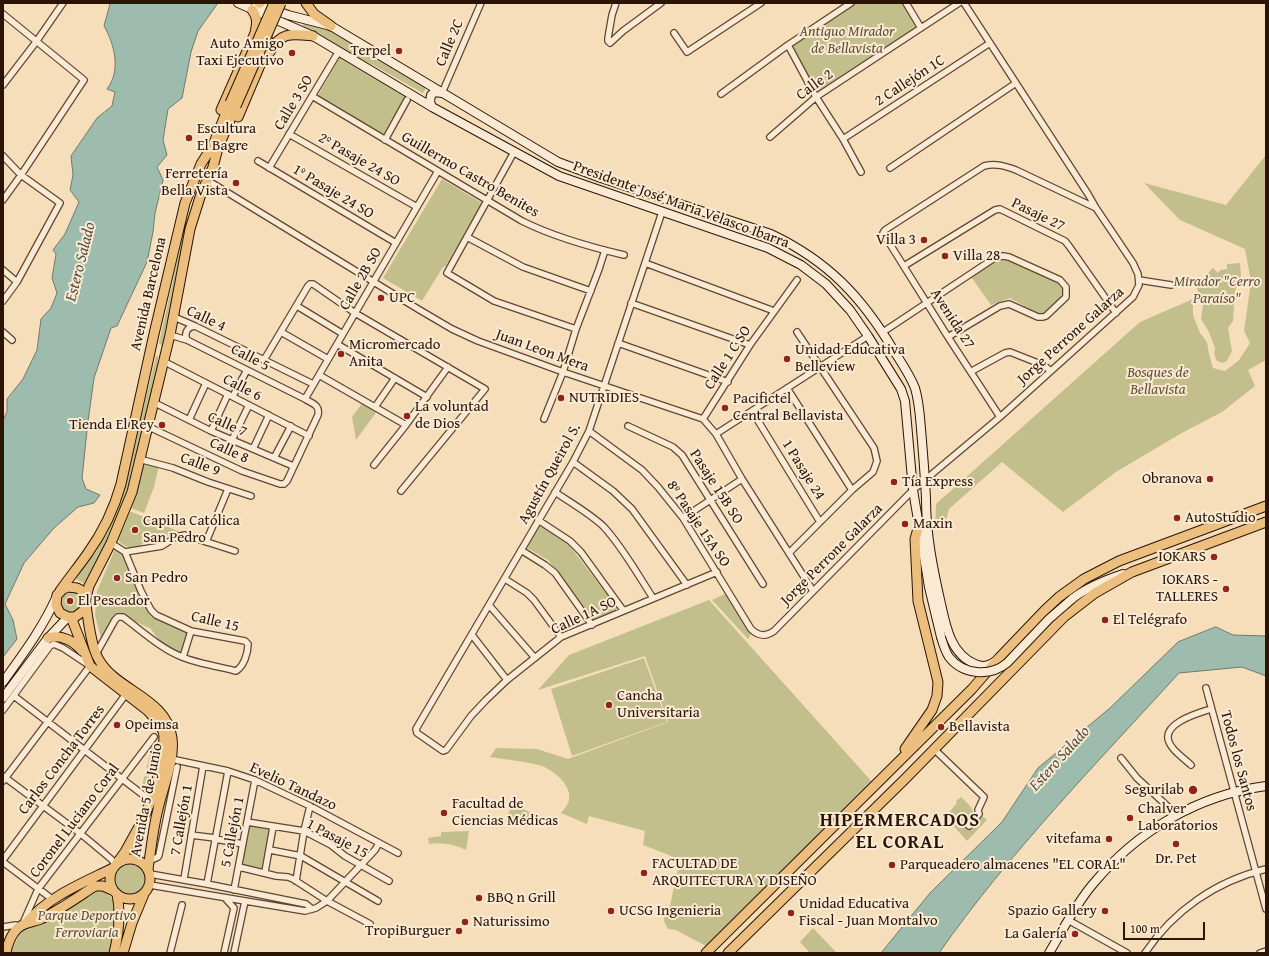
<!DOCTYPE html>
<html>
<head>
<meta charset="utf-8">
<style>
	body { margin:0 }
	#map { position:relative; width:1269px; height:956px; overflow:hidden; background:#f7debb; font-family:"Gentium Book Plus",serif }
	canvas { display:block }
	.frame { position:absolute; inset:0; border:4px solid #2b1406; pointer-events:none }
	.scale { position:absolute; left:1123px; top:922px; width:82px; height:18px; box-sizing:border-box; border:2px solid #2b1406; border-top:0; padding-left:5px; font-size:12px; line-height:14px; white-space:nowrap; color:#2b1406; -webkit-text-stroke:3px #faead3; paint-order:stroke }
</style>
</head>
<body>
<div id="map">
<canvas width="1269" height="956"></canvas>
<div class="frame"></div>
<div class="scale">100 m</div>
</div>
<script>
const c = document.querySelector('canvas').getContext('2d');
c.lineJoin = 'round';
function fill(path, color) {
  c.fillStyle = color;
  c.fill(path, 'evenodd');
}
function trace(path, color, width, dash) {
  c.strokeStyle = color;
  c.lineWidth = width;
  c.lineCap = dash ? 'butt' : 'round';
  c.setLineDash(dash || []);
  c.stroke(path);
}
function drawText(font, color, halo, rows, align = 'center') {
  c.font = font + ' "Gentium Book Plus",serif';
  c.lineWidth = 4;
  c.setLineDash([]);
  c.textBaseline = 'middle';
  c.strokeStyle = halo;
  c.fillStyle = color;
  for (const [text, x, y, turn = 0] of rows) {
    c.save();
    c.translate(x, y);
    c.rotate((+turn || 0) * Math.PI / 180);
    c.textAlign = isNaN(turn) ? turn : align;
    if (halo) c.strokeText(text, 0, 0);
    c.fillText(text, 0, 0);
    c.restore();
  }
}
fill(new Path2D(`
	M853,3H908L922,27L819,93L788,45Z
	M304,21L326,28L425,87V90L423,93L421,92L373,65L357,58L303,26Z
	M340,57L405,96L383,135L317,97Z
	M1266,155V360L1248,370L1255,386L1222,412L1180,434L1116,472L1063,512L1002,462L949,509L944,528L935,529L936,504L1140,322L1193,299V315L1200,333L1207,342L1209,354L1213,368L1225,371L1239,360L1250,343L1244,331L1251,282L1245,249L1180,220L1144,183L1226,205Z
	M442,179L482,203L446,266L443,267L422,301L383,278Z
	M182,240L183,247L164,345H161L159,343Z
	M1009,260L1058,281L1064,288V296L1046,314L1040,315L1010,298L991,305L971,277L996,261Z
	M1240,263L1241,276L1235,291L1233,321L1228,328L1232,351L1227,361L1223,363L1217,361L1214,354L1215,348L1208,330L1201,319L1203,304L1197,289L1199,282L1213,268L1218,273L1220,270L1227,269V264Z
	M156,356H158V359L154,386L132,485L115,529L91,570L85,584L74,578L96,552L117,512L127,477Z
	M363,402L377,411L356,440L352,417Z
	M145,461L159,465L154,487L144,513L131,508Z
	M130,512H132L180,532L172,537L168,535L142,544L138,548C131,548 121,547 118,539Z
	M539,525L569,545L618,609L594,620L548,560L527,548Z
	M115,549L123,555L131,569L139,593L155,618L189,633L181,653L160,642L151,629L122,615H116L101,639L95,615L97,591Z
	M60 602a11 11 0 1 1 22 0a11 11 0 1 1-22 0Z
	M725,594L752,633L748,639L712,600Z
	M709,600L873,783L708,947L676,930L668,929L664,921V916L670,906L676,877L681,861L669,855L643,845L645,831L589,816L587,824L561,813C564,809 568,805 569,800C572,785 554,771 542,766C525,761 507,760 490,757L496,748L537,749L568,759L668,722L645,656L538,690L569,655Z
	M644,658L667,722L572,756L551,689Z
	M157,744L144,795L141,790L152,746Z
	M961,797C966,802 977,810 972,818C970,820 967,823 966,825L968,828L981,815L987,820L967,841L950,822V811L957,803L956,801Z
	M512,804L534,814L528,827L507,817Z
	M250,825L273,829L265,869L242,865Z
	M469,831L466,850C454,844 442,842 429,844L428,838L441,836V832Z
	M115 879a16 16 0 1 1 32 0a16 16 0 1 1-32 0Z
	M95,890C98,891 102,891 104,892C125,902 113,937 109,953H11L18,937L25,924Z
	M813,928L836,952L835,953H810L800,942Z`), '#c3bf8c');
const water = new Path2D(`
	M115,3H218L198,31L191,52L182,98L168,109L163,140L167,155L157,167L163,180L155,213L153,232L147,262L117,326L111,328L94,378L88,421L82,478L86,489L100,495L94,503L78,507L54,528L24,563L5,604L13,620L17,639L3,657V421L7,411V399L23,379L37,350L41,319L51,308L57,293L52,278L56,254L53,250L65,234L79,202L70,190L73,175L71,156L97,118L112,106L115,92L107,89C121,71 115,45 104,26L110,4Z
	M1216,627L1233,635L1266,636V676L1242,667L1179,673C1097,763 1009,853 939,953H881L930,893L1002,822L1038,768L1110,708L1178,642Z`);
fill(water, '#9dbcae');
trace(water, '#6f796b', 1);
const street = new Path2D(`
	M616,3L612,15L608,38V41L610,43L623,31L661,3
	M906,3L921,28
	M3,14L84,80L21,175L3,200
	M674,33L687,52L761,3
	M788,45L816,97L843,139L861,172
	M3,85L36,42L63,3
	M442,93L481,3
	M721,94L788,45L851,3
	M312,96L522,221C554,237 590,247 624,255
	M289,134L417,207
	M770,137L816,97L959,3
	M843,139L990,43
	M385,140L407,100
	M514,152L447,273L494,301L576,329
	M3,156L21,175L60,203L17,282L3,301
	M258,161L396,243
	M269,168L339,51
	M890,168L1016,83
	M207,180L418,309L452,329L478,341L563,372L703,419L716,434L742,479L813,591
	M662,212L589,431L573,462L416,729L417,733L443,751L446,750L471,716L486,700L507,680L561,637L717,572
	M467,237L523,267L591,291
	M645,263L774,311
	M904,266L995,210L1000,209L1065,241L1069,246L1116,313
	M3,270L17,282
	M1139,280L1171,285
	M631,303L750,345
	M297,306L343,334
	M174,317L195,326L313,384
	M3,332L12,340
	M281,332L328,359
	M883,332L996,257L1003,256L1009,257L1060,280L1066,287V297L1046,316L1043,317H1038L1009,304L1000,306L948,337
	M187,340C184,333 187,327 195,326
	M618,343L728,382
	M337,344L427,397
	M264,360L308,286L310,284H313L355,313L485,389L401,491
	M163,361L309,436
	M972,371L1005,353L1010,352L1043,365L1051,371
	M319,375L406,425
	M787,388L852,490
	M233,396L247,370
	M305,399L438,171
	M153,402L211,431L293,466
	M375,407L395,378
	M752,411L820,522
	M1000,417L948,337L883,233L885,230L984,166C996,163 1005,166 1016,170L1096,208
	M544,419L563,372L576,329L599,269L605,250
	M703,419L750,345L797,280
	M189,420L206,383
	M147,426L242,471L280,484H284L287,481L318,415C320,405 313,404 305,399L187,340L170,335
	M628,426L673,447L682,455L763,584
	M211,431L228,394
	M589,431L642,470L658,487L683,518L751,629C758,636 766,637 774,631L913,490L1000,417L1133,297L1139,285L1138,274L1133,263L1096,208L1088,194L964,3
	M716,434L868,336
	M232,440L249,405
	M253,449L269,415
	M274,458L291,426
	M139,459L173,468L208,482L251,496
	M573,462L613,491L632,509L687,585
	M374,465L406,425L448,367
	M555,492C571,503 589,513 603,526C622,546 638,575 653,598
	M683,518L742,479
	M538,520L570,541L581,552L623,610
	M206,542L228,489
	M111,543L125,552L162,546L176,537L185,535L235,551
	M521,550L545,565L555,573L592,625
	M789,553L852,490L873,472L877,461L874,448L797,332
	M505,579L527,593L534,600L561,637
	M489,605L535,658
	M472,635L507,680
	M96,654L115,620L118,617H123C142,631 160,648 182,657C196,663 220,667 236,671C244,666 248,653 248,644L245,641L191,631L156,615L151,610L141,591L125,552
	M183,657L191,631
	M1206,688L1266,909
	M14,696L151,801
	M3,710L50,646L54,644L63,648L90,666L3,781
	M934,749L984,797L978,810L979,814L969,826
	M1121,758L1137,778L1177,815
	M171,759L228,771L255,780L310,806L398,853
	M1191,765C1184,758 1172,751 1169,742C1161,723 1199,713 1211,709
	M3,776L81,834L111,859L116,865
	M247,822L304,831L331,845L345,856L389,881
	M191,835L215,838
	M215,839L243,844
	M270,850L301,856L378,901
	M3,860L126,694
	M149,861L158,857L159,855L177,767
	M3,862L52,899
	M239,867L276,876L288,877L293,879L327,901L370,924
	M265,872L273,827
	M150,874L207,884L306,904L312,909
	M184,879L203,766
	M296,881L304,831L310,806
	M207,884L228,771
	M150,885L305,911L316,908L327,901L375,850L379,843
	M234,890L255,780
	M1068,920L1127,953
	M23,923L38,889L154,737
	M3,927L16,925L18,928
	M170,953L182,905
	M224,953L234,908L225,898
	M234,953L245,901
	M1145,953C1173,911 1216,881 1266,869
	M1260,953L1266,951`);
const secondary = new Path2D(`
	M238,3L313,36L432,107L559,176L768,248L801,265L826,284L850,310L868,336L901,389L905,401L913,490L929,587L941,637
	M256,3L288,15L331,26L558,162L601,178L771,234C828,261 862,297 894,351C901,362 910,375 915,388C919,401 920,416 921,429C923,453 925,476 926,499C926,534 933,569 941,604C946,627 951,654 975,664C982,667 988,667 994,662
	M432,107L430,102L431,95L435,92L442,93
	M1072,599C1087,587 1105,580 1123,574
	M3,682C23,654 42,629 56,598
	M3,698L48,638L68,617
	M1049,953C1063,930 1075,905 1093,884C1137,831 1198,795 1266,786`);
const primary = new Path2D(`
	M259,3H260
	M306,3L314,14L331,26
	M270,52C280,31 293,34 313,36
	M221,110L255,33C257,24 258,17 252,10
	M238,117L269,44L267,38L261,35
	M60,591C69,578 79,566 88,553C103,532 114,509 121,484L154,334L185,203L201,164L213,145L230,103
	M86,598L81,590L77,588L68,587L63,589L57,595L56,605L60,613L68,617H75L83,611L85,607L86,598L89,586L111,543L132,492L170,335L190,229L201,194L213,167L218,148L236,106
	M86,604C88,620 91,647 99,660C117,691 167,698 172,738C175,761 163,786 158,809C153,829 151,849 148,869
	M71,617L90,666L148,711L158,722L163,731L164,736L163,758L151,801L141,823L125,852L117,863
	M48,638C61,634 74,641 82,651
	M905,749L932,710L937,696L938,682L918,601L915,539L919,525
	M110 879a20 20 0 1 1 40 0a20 20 0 1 1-40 0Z
	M27,922C49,896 83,883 113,868
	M6,953C7,945 12,933 18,928C25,922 34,922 41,919C60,910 78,897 95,886H103L114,891
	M114,953C119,933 121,914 117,894
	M123,953L132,923L144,894
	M706,953L972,689L999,658L1045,610L1059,597L1084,579L1119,561L1266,506
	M728,953L905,779L1064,617L1095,593L1132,572L1266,522`);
trace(street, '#5e4633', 8);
trace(secondary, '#2b1406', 10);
trace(primary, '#2b1406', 11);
trace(street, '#faead3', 5.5);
trace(secondary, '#faead3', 8);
trace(primary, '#ecbf7e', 9);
const secondaryBridge = new Path2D(`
	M941,637C943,644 945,651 949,657C963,675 990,677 1007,663L1049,619L1072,599`);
const primaryBridge = new Path2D(`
	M230,103L274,3
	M236,106L281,3`);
trace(secondaryBridge, '#2b1406', 10, []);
trace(primaryBridge, '#2b1406', 11, []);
trace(secondaryBridge, '#faead3', 8);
trace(primaryBridge, '#ecbf7e', 9);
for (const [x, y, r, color] of [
	[399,51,4,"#8f2418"],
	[292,53,4,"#8f2418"],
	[189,138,4,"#8f2418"],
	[236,183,4,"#8f2418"],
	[924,240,4,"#8f2418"],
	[945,256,4,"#8f2418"],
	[381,298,4,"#8f2418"],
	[341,354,4,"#8f2418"],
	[787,359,4,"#8f2418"],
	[561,398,4,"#8f2418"],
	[725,408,4,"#8f2418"],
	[407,416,4,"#8f2418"],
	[162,425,4,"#8f2418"],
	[1210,479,4,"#8f2418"],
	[894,482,4,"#8f2418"],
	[1177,518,4,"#8f2418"],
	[905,524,4,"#8f2418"],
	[135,530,4,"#8f2418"],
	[1214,557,4,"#8f2418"],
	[117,578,4,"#8f2418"],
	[1226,589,4,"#8f2418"],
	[70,601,4,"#8f2418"],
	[1105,620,4,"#8f2418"],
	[609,705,4,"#8f2418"],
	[117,725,4,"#8f2418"],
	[941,727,4,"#8f2418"],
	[1193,790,5,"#8f2418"],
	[444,813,4,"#8f2418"],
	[1130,818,4,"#8f2418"],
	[1109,839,4,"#8f2418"],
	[1176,844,4,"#8f2418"],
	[892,865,4,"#8f2418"],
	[644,873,4,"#8f2418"],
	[479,898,4,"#8f2418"],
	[611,911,4,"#8f2418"],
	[1105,911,4,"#8f2418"],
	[791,913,4,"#8f2418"],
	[465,922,4,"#8f2418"],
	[459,931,4,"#8f2418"],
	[1075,934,4,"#8f2418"]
]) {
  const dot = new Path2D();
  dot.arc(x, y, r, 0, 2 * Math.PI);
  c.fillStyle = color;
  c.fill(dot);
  trace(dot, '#faead3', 1.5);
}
drawText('italic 15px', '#605035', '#faead3', [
	["Antiguo Mirador",847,32],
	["de Bellavista",847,49],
	["Mirador \"Cerro",1217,282],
	["Paraíso\"",1217,299],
	["Bosques de",1158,373],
	["Bellavista",1158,390],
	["Parque Deportivo",87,916],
	["Ferroviaria",87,933]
]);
drawText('15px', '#2b1406', '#faead3', [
	["Calle 2C",450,43,-67],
	["2 Callejón 1C",910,81,-33],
	["Calle 2",815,85,-36],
	["Calle 3 SO",294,103,-59],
	["2º Pasaje 24 SO",359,160,30],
	["Guillermo Castro Benites",470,175,30],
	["1º Pasaje 24 SO",333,192,31],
	["Presidente José Maria Velasco Ibarra",681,205,20],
	["Pasaje 27",1038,215,26],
	["Calle 2B SO",361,279,-60],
	["Avenida Barcelona",149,294,-77],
	["Calle 4",206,319,25],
	["Avenida 27",952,319,57],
	["Jorge Perrone Galarza",1071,336,-42],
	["Juan Leon Mera",542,351,20],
	["Calle 5",250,358,27],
	["Calle 1 C SO",728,358,-57],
	["Calle 6",242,388,27],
	["Calle 7",227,425,24],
	["Calle 8",229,451,25],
	["Calle 9",200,465,21],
	["1 Pasaje 24",803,470,58],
	["Agustín Queirol S.",550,474,-61],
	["Pasaje 15B SO",716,487,57],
	["8º Pasaje 15A SO",698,524,56],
	["Jorge Perrone Galarza",832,555,-45],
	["Calle 1A SO",584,616,-25],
	["Calle 15",215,622,13],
	["Carlos Concha Torres",62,760,-53],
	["Todos los Santos",1238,761,75],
	["Evelio Tandazo",293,787,25],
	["Avenida 5 de Junio",147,800,-79],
	["7 Callejón 1",182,820,-80],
	["Coronel Luciano Coral",75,821,-53],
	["5 Callejón 1",233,832,-79],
	["1 Pasaje 15",337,839,28]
]);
drawText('15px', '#2b1406', '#faead3', [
	["Auto Amigo",284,44,"right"],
	["Taxi Ejecutivo",284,61,"right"],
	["Terpel",391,51,"right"],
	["Escultura",197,129],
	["El Bagre",197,146],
	["Ferretería",228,174,"right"],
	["Bella Vista",228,191,"right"],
	["Villa 3",916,240,"right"],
	["Villa 28",953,256],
	["UPC",389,298],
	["Micromercado",349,345],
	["Anita",349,362],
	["Unidad Educativa",795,350],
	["Belleview",795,367],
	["NUTRIDIES",569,398],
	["Pacifictel",733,399],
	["Central Bellavista",733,416],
	["La voluntad",415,407],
	["de Dios",415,424],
	["Tienda El Rey",154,425,"right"],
	["Obranova",1202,479,"right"],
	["Tía Express",902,482],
	["AutoStudio",1185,518],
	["Capilla Católica",143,521],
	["San Pedro",143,538],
	["Maxin",913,524],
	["IOKARS",1206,557,"right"],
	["San Pedro",125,578],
	["IOKARS -",1218,580,"right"],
	["TALLERES",1218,597,"right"],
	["El Pescador",78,601],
	["El Telégrafo",1113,620],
	["Cancha",617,696],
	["Universitaria",617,713],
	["Opeimsa",125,725],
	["Bellavista",949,727],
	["Segurilab",1184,790,"right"],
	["Facultad de",452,804],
	["Ciencias Médicas",452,821],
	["Chalver",1138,809],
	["Laboratorios",1138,826],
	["vitefama",1101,839,"right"],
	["Dr. Pet",1176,859,"center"],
	["FACULTAD DE",652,864],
	["ARQUITECTURA Y DISEÑO",652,881],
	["Parqueadero almacenes \"EL CORAL\"",900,865],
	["BBQ n Grill",487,898],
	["Unidad Educativa",799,904],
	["Fiscal - Juan Montalvo",799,921],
	["UCSG Ingenieria",619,911],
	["Spazio Gallery",1097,911,"right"],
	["Naturissimo",473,922],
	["TropiBurguer",451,931,"right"],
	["La Galería",1067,934,"right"]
], 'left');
drawText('italic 16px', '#534f41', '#faead3', [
	["Estero Salado",81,262,-76],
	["Estero Salado",1060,759,-48]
]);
c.letterSpacing = '1px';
drawText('bold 19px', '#2b1406', '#faead3', [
	["HIPERMERCADOS",900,821],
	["EL CORAL",900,843]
]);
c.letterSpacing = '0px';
</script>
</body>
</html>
